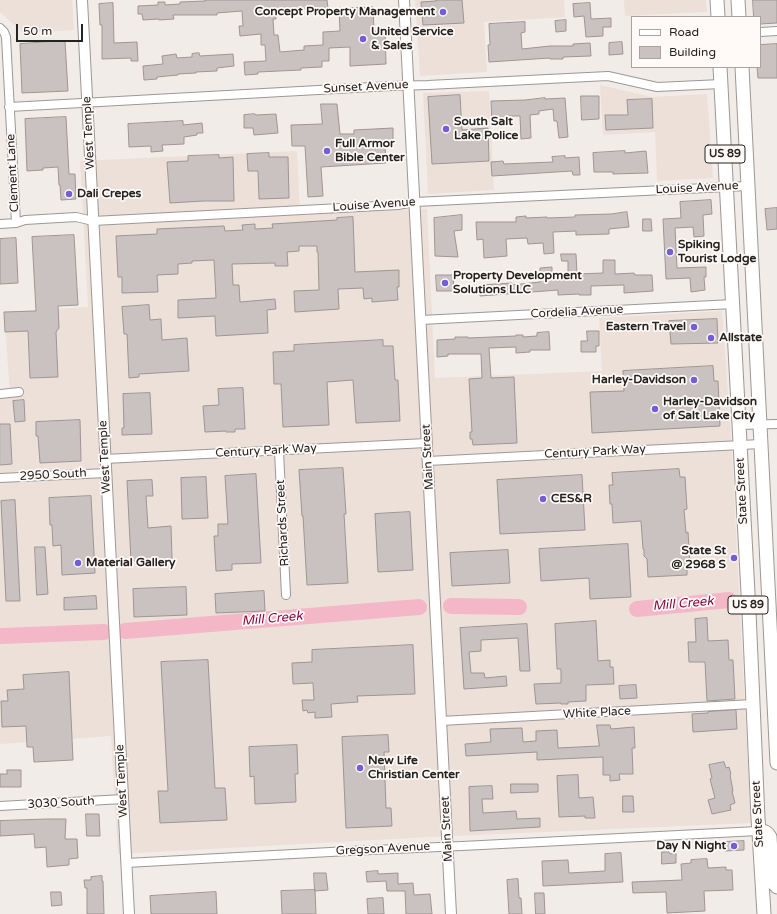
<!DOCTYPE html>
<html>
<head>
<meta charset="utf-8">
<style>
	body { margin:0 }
	#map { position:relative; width:777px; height:914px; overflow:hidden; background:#f2ece9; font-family:"Varela Round",sans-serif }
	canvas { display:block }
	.legend { position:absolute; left:631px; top:16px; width:130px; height:52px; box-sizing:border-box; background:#fffaf7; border:1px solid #a8a4a2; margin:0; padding:5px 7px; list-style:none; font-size:12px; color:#252322 }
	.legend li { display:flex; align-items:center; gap:8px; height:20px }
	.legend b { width:20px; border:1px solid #a8a4a2 }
	.scale { position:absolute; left:16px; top:24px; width:67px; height:18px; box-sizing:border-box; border:2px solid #252322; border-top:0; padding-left:5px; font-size:12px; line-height:14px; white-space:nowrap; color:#252322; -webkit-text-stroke:3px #fffaf7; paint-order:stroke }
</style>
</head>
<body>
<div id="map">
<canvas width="777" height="914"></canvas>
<ul class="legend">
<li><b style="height:5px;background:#fff"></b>Road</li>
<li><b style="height:11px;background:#c9c2c1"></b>Building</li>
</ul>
<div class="scale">50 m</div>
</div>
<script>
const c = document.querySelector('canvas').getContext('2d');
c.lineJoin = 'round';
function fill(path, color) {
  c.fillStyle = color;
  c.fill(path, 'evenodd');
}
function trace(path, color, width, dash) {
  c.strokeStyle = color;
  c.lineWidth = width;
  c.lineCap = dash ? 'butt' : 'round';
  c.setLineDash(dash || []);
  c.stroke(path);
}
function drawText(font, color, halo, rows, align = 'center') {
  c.font = font + ' "Varela Round",sans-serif';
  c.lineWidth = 3.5;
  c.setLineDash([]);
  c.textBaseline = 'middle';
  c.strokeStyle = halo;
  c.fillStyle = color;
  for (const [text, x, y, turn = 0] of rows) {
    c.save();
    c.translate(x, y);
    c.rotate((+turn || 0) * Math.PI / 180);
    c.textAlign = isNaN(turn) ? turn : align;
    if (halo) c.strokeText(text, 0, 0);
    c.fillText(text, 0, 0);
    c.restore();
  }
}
fill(new Path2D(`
	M0,0H72L74,30L23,33L0,12Z
	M415,0H564L565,17L484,22L487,72L420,76Z
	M624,0H706L707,12L625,16Z
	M600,85L652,97L707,94L713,178L657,181L655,132L603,135Z
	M489,91L494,190L428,194L423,93Z
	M297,151L300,213L427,209L435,378L602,371L599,318L722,311L731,436L751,823L431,837L118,854L111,736L0,744V396L10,395L4,312L88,307L80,161Z`), '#ede0d8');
trace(new Path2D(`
	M451,606L519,607
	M637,609L729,600
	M125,631L419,607
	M0,636L104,632`), '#f4b7c8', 16);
const building = new Path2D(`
	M205,0H327L328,8L275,10L276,19H273L274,35H278L280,52L304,50V46L323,45V32L340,31L339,8L373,7L374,31H385L386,64L350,66V47L329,48V61H322V67L301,68V70L258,72V74L245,75L244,62L266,61L265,45H261V34L240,36L239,26H243L242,11L217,13V15H173L174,19L159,20V19L143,20L142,14H138V6L158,5V2H165V5L180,4V2L205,1Z
	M436,0H462L464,23L423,25L421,2L436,1Z
	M753,0H777V23L760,24V17H754Z
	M113,3L114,43L137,42L138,61H131V58L102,59V25H100L99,4Z
	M590,3L591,19L611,18V27H603V36L586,37L584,16L574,17L573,4Z
	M566,20V31L556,32L555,21Z
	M525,22V32L521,33L522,49L550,46H573V44L590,43L591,56L563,57V59H550V58L489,62L488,45H490L489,24Z
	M65,41L68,91L22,93L20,44Z
	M622,42L623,54L609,55V43Z
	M777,44V78H758L757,67H760V45Z
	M199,53L200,56L233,54L234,66L217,68V71L196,72V73L178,74V75L157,77V79L144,80L143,66L163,64L162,56L176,54L177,58L192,57V54Z
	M460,95L462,130L488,128L489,161L432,164L428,97Z
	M581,96H599V119L582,120Z
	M545,98V99L565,98L568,137L559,138L557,121H554L553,109L539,111V114L530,115L531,138L521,139L520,116H505L506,124L492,125L491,101L525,100Z
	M652,99L653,128L606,130L605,115H628L627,100Z
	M321,104H337L340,134H354V130L393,128V144H385L386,163L321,167L323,196L308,197L305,146H292L291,125L322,124Z
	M255,114L256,115L276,114L278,133L254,135L253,128H244V115Z
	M66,117L69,174H75L76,199L61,200L60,185H59L58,167L43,168V170L27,171L25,119Z
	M183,121V125L202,123L203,133H197V135L184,137V144L162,145L163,151L151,152V146L129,147L128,124Z
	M625,151V153L646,151L648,173L613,174V172H594L593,153Z
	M269,153V157H288L289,198L259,199L258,171H248L247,154Z
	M219,155V158L233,157L234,201H203L170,203L167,162L188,161V156Z
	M565,156V158L579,157L580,175H573L572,171L492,176L491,162L503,161L504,164L553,162L552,157Z
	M711,200L712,214L703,215L704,236L694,237L693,227L675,228L677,268L706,267V277H704L705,290L691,292L690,278L666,279L663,219L681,218L680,202Z
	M777,208V229L767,230L765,209Z
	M627,212L629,227L609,229V234L576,235V231L553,232L554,253L544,254L543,243L528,244L527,238L506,239L507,256L484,258L483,239L477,240L476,222H516V217L526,216V218L547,217V218L575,217V215L611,214Z
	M462,215V230L454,231L458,257L435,256L434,218Z
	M353,217L355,272L399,270V287H397L398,300L372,302V298L364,299L363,288L338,289L339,309L295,312L294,291L319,290L318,252H317V246H299V251L287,252L288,266H275V263L232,264L233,285H239L240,302L275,299L276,309L267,310L268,333L216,336L215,316L178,318V300L216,298L214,260L192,261V263L178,264V274L157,275L158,292L122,293V277H118L116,236L157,234V229L224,226L225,231L243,230L242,225L255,224V229L273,228L272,224L337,220V218Z
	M643,219H651L652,231H643Z
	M74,235L78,305L58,306L59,328L56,332L58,377L30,378L28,331L5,332L4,312L36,311L32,237Z
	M16,238L18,283L0,284V239Z
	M561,254H576L577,274L603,273V260H615V274L634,273L635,275H652L653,291L624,293V285L591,286V295H579V294L558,295V290L532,292V293L519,294V293L480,296V285L512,283V285L540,282V268L552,267V275L568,274V261H562Z
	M436,275H453L454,291H437Z
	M149,305L150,320L161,319L162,340L187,338L189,371L139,374V377L129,378L127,334H124L122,307Z
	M717,319L718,343L671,344L669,321Z
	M587,331H599V346H596V352H581V341H587Z
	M549,332L550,350H530V352L516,353V347L489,348L491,378L514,377L517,443L473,445L472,439H470V432H472L469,379L482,378L481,354H448V356L437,357V340L455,339V337H468V338L516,336V335H523V337L537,336V333Z
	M383,340V346H393L395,380H398L400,421L356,423L353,380L327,382L329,425L283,427L281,384H274L273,352L294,351V345Z
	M713,366L714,381H718L720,426L592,433L590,392L624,391L623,371Z
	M243,388L245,429H235V432H226V431L205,432L203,406L219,405L218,389Z
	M150,393L152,434L122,435V428H124L123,394Z
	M24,400L25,421L15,422L13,401Z
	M80,420L81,461L40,463L38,436H36V422Z
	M0,424H10L12,464L0,465Z
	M343,468L346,514H344L348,583L307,585L303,516H302L299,470Z
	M679,469L680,477H685L687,509L684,510L686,533L688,532L690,563H687V575L648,577L647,559L644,556V549H643L641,521L613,523L612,504H610L609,485H613L612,473Z
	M256,474L261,563L232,564V570L216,571L214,536H218V524H228L225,476Z
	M582,475L585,530L500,534L497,480Z
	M206,477L208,518L182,519L181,478Z
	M152,480L153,496H146L148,528L171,526L172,559L131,561L127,481Z
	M91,496L95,573L62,575L61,545L53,546L52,525H50L49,498Z
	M15,500L20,601H6L1,501Z
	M410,512L413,570L378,572L375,514Z
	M628,544L631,597L590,599L589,578L541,581L539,549Z
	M35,547H45L48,594L37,595Z
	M508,550L510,583L452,586L450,553Z
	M186,587L187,615L134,617L133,589Z
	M264,591L265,611L216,613L215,594Z
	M96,596L97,609L64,610V598Z
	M707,618L708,641L728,640L729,660H733L735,699L707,701L705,662H689L688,642H696L695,619Z
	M596,621L598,661L610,660V667H613L614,684L586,685V701L568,702V704H561V703L536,704L534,684L561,683V669H557L555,624Z
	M527,624L530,671H520L518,638L481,640V651L469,652L471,673H484L485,678L506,676L507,686L464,689L460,628Z
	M413,645L415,694L357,696L358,702L331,704L332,717L315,718V712L308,713L307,710L303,711L302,700H314L313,683L293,684L292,663L312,662V650Z
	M208,660L215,788H225L227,820L160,823L158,791H168L161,662Z
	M69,672L73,760L34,762L33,747H27L26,726L2,727L1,701H8L7,690L24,689L23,675Z
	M636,685L637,698L620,699L619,686Z
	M736,710L737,729L693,732L692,714L708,713V712Z
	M597,725H610L611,729L634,727L635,748H632L633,774H619L620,780L610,781V775H603V757L537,760V752L466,756L465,744L491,742L490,729L522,728L523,742L536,741V731L557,730L558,748L599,746Z
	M388,735L389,752H384L386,808H391L392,826L346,828L342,737Z
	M297,745L298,774H295L296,802L255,804L254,776L250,777L249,747Z
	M724,762L726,768L729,767L731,774L730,775L733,791H732L735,803L730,805L731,810L712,814L708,800L715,798L710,779L712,778L709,765Z
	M7,770H21V787H0V774H7Z
	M578,775L579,798L593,797L595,818H585V816L559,817L557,776Z
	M511,784H538V792L511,793Z
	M492,786L493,799H482L483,813L516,811L517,819L540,818V827L470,831L469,787Z
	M623,796H633L634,812H623Z
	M86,814H99L100,836H87Z
	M47,819H66L65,839H77L78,858L69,859V865L47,867L46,847L35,848L34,834L0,836V821Z
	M744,841V850L725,851V842Z
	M662,852H669L670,854L676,853V863L662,864Z
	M621,853L623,882L543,886L542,861L568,860L569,873L605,871V854Z
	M707,859L708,868L726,867V870H732L733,890L704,891L705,911L667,913L666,892L633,893L632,882L682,880L681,864L691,863V860Z
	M378,871V874L398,873V884L413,883L414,895L430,894L432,914H406L405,891H387L386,881L367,882L366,872Z
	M314,873H326L328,890L315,891Z
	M102,876V881H103L104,914H87V888H85L84,880H91V877Z
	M518,879L519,898H521L522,914H509L507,880Z
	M315,890L316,914H282L281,891Z
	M51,892H61L62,905L52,906Z
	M216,892L217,914H151L150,896Z
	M535,893H544L545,914H536Z
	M383,898L384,914H368L367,899Z`);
fill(building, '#c9c2c1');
trace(building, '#9d9695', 1);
const minor = new Path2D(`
	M0,28L4,32L6,37L16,223
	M760,32L777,31
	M9,107L391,86L428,85L608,76L657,87L721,84
	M0,224L16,223L25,220L76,217L93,221L398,205L415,202L748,186
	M421,320L733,304
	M0,394L19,392
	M739,425L777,424
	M279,451L286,595
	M105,459L427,443
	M428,461L761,444
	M0,478L106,473
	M441,721L753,704
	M0,806L123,799
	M126,863L349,851L462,846L758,831`);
const tertiary = new Path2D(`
	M82,0L129,914
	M404,0L451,914`);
const primary = new Path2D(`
	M717,0L718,17
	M738,0L739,17
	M720,67L749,612L758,818L760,849L764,914
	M742,67L777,763
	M758,831C765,831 767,832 770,837L773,883L777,887`);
trace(minor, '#9d9895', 10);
trace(tertiary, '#9d9895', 12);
trace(primary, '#9d9895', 15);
trace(minor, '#fff', 8);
trace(tertiary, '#fff', 10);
trace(primary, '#fff', 13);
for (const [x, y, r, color] of [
	[443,12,4,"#715ed8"],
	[363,39,4,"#715ed8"],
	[446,129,4,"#715ed8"],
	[327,151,4,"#715ed8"],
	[69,194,4,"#715ed8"],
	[670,252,4,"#715ed8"],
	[445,283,4,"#715ed8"],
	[694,327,4,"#715ed8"],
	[711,338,4,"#715ed8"],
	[694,380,4,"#715ed8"],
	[655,409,4,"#715ed8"],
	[543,499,4,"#715ed8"],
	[734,558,4,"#715ed8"],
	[78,563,4,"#715ed8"],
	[360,768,4,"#715ed8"],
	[734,846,4,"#715ed8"]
]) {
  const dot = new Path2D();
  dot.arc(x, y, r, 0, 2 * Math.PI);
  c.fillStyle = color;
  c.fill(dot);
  trace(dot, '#fffaf7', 1.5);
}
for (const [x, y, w] of [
	[725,154,40],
	[748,605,40]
]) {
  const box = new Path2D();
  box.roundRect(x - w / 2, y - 9, w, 18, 3);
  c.fillStyle = '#fffaf7';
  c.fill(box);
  trace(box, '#252322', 1);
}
drawText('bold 11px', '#252322', null, [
	["US 89",725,154],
	["US 89",748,605]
]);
drawText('bold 12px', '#252322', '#fffaf7', [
	["Concept Property Management",435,12,"right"],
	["United Service",371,32],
	["& Sales",371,46],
	["South Salt",454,122],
	["Lake Police",454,136],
	["Full Armor",335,144],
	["Bible Center",335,158],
	["Dali Crepes",77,194],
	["Spiking",678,245],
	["Tourist Lodge",678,259],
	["Property Development",453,276],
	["Solutions LLC",453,290],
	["Eastern Travel",686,327,"right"],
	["Allstate",719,338],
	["Harley-Davidson",686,380,"right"],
	["Harley-Davidson",663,402],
	["of Salt Lake City",663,416],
	["CES&R",551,499],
	["State St",726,551,"right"],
	["@ 2968 S",726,565,"right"],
	["Material Gallery",86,563],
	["New Life",368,761],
	["Christian Center",368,775],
	["Day N Night",726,846,"right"]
], 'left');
drawText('12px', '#252322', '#fffaf7', [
	["Sunset Avenue",366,87,-3],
	["West Temple",89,133,-93],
	["Clement Lane",13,173,-93],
	["Louise Avenue",697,188,-3],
	["Louise Avenue",374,205,-4],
	["Cordelia Avenue",577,312,-3],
	["Century Park Way",266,451,-3],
	["Century Park Way",595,452,-3],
	["West Temple",105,457,-93],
	["Main Street",428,457,-93],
	["2950 South",53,475,-3],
	["State Street",742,491,-93],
	["Richards Street",283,523,-93],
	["White Place",597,713,-3],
	["West Temple",122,781,-93],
	["3030 South",61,803,-3],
	["State Street",758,814,-93],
	["Main Street",447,829,-93],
	["Gregson Avenue",383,849,-3]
]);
drawText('italic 13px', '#7f0640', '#fffaf7', [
	["Mill Creek",683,604,-5],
	["Mill Creek",272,619,-5]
]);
</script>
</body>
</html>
